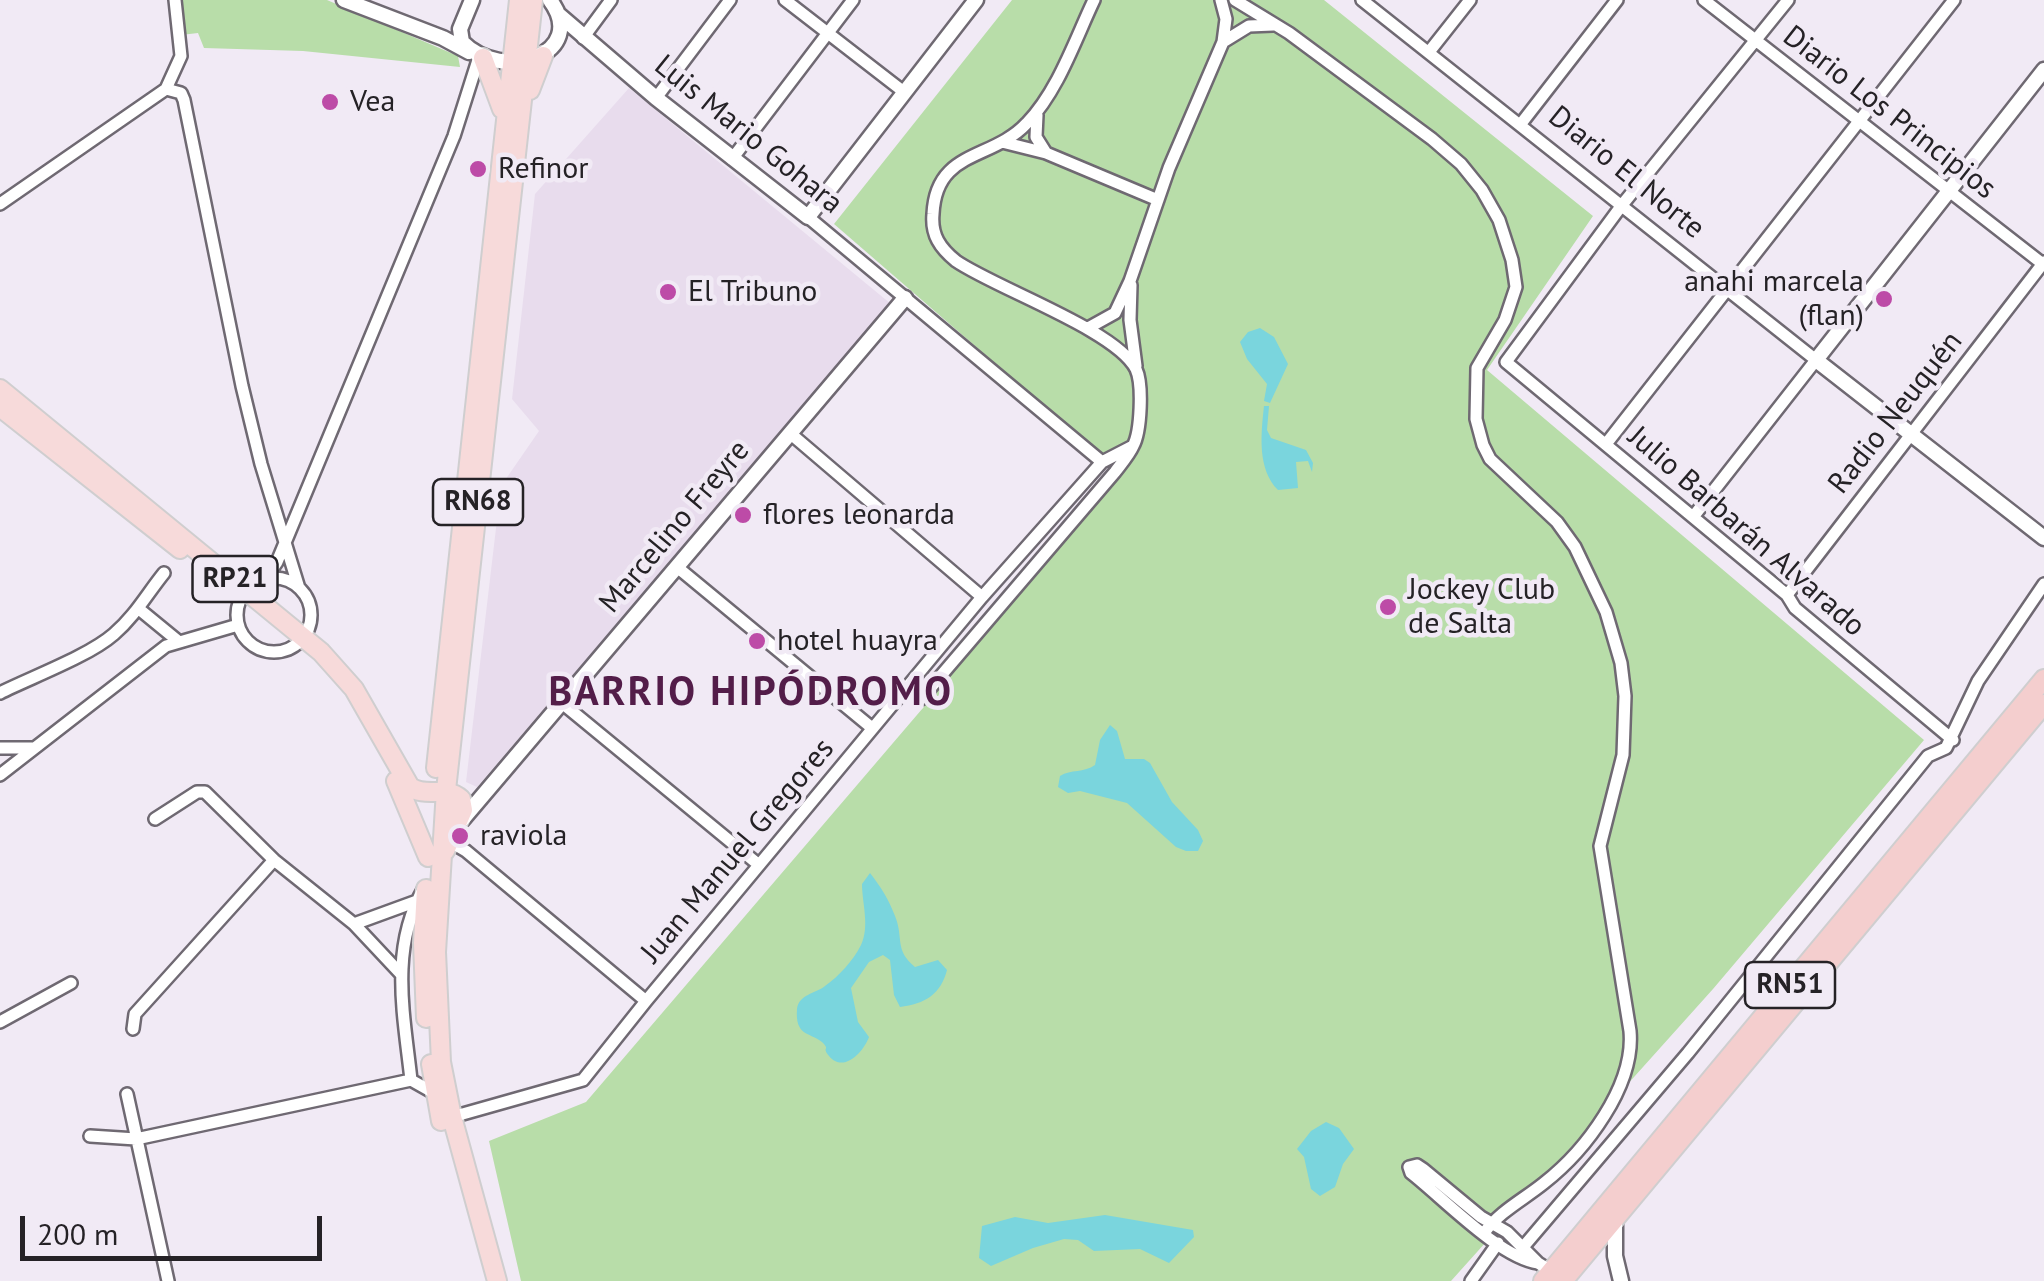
<!DOCTYPE html>
<html>
<head>
<meta charset="utf-8">
<style>
	body { margin:0 }
	#map { position:relative; width:2044px; height:1281px; overflow:hidden; background:#f1eaf5; font-family:"PT Sans",sans-serif }
	canvas { display:block }
	.scale { position:absolute; left:20px; top:1216px; width:302px; height:45px; box-sizing:border-box; border:5px solid #252226; border-top:0; padding-left:12px; font-size:30px; line-height:35px; white-space:nowrap; color:#252226; -webkit-text-stroke:8px #f1eaf5; paint-order:stroke }
</style>
</head>
<body>
<div id="map">
<canvas width="2044" height="1281"></canvas>
<div class="scale">200 m</div>
</div>
<script>
const c = document.querySelector('canvas').getContext('2d');
c.lineJoin = 'round';
function fill(path, color) {
  c.fillStyle = color;
  c.fill(path, 'evenodd');
}
function trace(path, color, width, dash) {
  c.strokeStyle = color;
  c.lineWidth = width;
  c.lineCap = dash ? 'butt' : 'round';
  c.setLineDash(dash || []);
  c.stroke(path);
}
function drawText(font, color, halo, rows, align = 'center') {
  c.font = font + ' "PT Sans",sans-serif';
  c.lineWidth = 9;
  c.setLineDash([]);
  c.textBaseline = 'middle';
  c.strokeStyle = halo;
  c.fillStyle = color;
  for (const [text, x, y, turn = 0] of rows) {
    c.save();
    c.translate(x, y);
    c.rotate((+turn || 0) * Math.PI / 180);
    c.textAlign = isNaN(turn) ? turn : align;
    if (halo) c.strokeText(text, 0, 0);
    c.fillText(text, 0, 0);
    c.restore();
  }
}
fill(new Path2D(`
	M629,88L891,304L477,787L466,782L501,486L539,431L512,399L535,194Z`), '#e8dced');
fill(new Path2D(`
	M176,0H327L458,56L460,67L303,51L204,48L198,33L181,35Z
	M1012,0H1324L1593,216L1487,370L1924,740L1713,989L1451,1281H521L489,1141L586,1102L1123,474L834,224Z`), '#b8dda9');
fill(new Path2D(`
	M1260,328L1274,337L1288,364L1270,403L1264,401L1267,384L1247,359L1240,342L1248,332Z
	M1264,406H1269L1267,430L1271,438L1306,450L1313,463L1312,472L1308,461L1296,462L1298,488L1278,490C1257,469 1261,434 1264,406Z
	M1110,725L1117,731L1125,759H1144L1150,763L1172,802L1198,830L1203,841L1198,851H1186L1176,847L1127,803L1080,791L1068,793L1058,787L1060,776C1071,769 1084,773 1095,765L1100,740Z
	M870,873C881,887 889,900 895,916C904,938 894,950 915,967L938,960L947,970C941,994 925,1004 900,1007L894,995L890,960L883,955L869,962L851,988L858,1022L869,1037C864,1051 844,1074 829,1056C821,1046 831,1051 822,1042C809,1032 795,1036 797,1009C799,994 815,994 825,986C839,976 853,961 861,945C870,926 862,903 862,884Z
	M1326,1122L1339,1128L1354,1149L1343,1164L1335,1187L1320,1196L1311,1189L1304,1157L1297,1149L1311,1131Z
	M1105,1215L1193,1230L1194,1237L1169,1263L1140,1249L1094,1251L1078,1240L1064,1239L1033,1248L991,1266L979,1258L982,1226L1015,1217L1048,1223Z`), '#7ad5dd');
const minor = new Path2D(`
	M175,0L181,56L166,89L181,93L184,100L242,386L261,464L299,588
	M785,0L904,92
	M1235,0L1289,33L1432,139L1461,164L1482,190L1499,220L1512,260L1516,287L1505,320L1477,368L1476,419L1483,445L1490,459L1557,522L1575,547L1606,612L1621,663L1625,696L1623,755L1600,846L1630,1031C1635,1086 1585,1151 1544,1183C1523,1200 1500,1211 1484,1233
	M1362,0L1816,360L1693,517
	M1704,0L2044,265
	M1788,0L1622,205L1506,362L1787,595L1795,608L1953,740
	M583,38L611,0
	M1223,42L1249,26L1273,25
	M1429,52L1470,0
	M656,98L730,0
	M1037,115L1036,137L1046,153
	M1520,125L1617,0
	M1002,142L1046,153L1158,200
	M732,159L853,0
	M0,204L166,89
	M808,217L1102,462
	M1131,285L1130,320L1136,366
	M1088,328L1115,313L1130,281L1169,168L1223,42L1226,19L1221,0
	M791,434L982,597
	M1606,444L1954,0
	M677,567L872,728
	M237 615a37 37 0 1 1 74 0a37 37 0 1 1-74 0Z
	M265,579L277,562L454,136L479,57
	M1787,595L2044,262
	M139,609L178,641
	M0,693C32,677 89,656 114,634C135,616 147,594 164,573
	M921,699L1115,472C1121,464 1129,455 1133,446C1141,432 1143,384 1136,369C1116,330 995,288 956,261C940,248 931,235 933,214C936,149 992,161 1027,123C1058,91 1075,40 1094,0
	M562,703L759,865
	M0,748H34
	M0,775L166,646L238,625
	M155,819L197,792H205L274,860L354,924L400,973
	M449,841L466,851L646,1001
	M354,924L417,901
	M0,1022L71,983
	M133,1029L135,1014L274,860
	M411,1080C404,1015 389,948 424,888
	M127,1094L168,1281
	M452,1117L583,1080L646,1001L982,597L1102,462L1133,446
	M90,1136L136,1139L411,1080L434,1093
	M1524,1246L1688,1053L1928,756L1946,748L1978,681L2044,584
	M1538,1263C1500,1258 1443,1198 1411,1173L1409,1167L1417,1165L1423,1169L1481,1217L1507,1232L1538,1263L1551,1271
	M1471,1281L1498,1243`);
const tertiary = new Path2D(`
	M344,0L443,38L469,52
	M472,0L460,29L462,42C503,84 590,54 550,0
	M558,14L656,98L808,217L976,0
	M2044,70L1816,360L2044,538
	M462,820L905,298
	M1615,1218V1256L1621,1281`);
const primary = new Path2D(`
	M483,58L502,109
	M530,90L543,56
	M0,389L321,652L354,689L410,787C426,798 445,785 461,799L463,810L445,851
	M0,407L180,549
	M436,768L519,0
	M396,781L428,857
	M426,1018L423,943L426,889
	M431,1064L441,1121
	M497,1281L452,1117L441,1062L436,952L446,790L533,0`);
const trunk = new Path2D(`
	M1543,1281L2044,679
	M1563,1281L2044,704`);
trace(minor, '#6f6972', 16);
trace(tertiary, '#6f6972', 19);
trace(primary, '#cfcecf', 22);
trace(trunk, '#cfcecf', 22);
trace(minor, '#fff', 11);
trace(tertiary, '#fff', 14);
trace(primary, '#f7dada', 18);
trace(trunk, '#f4cece', 18);
for (const [x, y, r, color] of [
	[330,102,10,"#bd4ba7"],
	[478,169,10,"#bd4ba7"],
	[668,292,10,"#bd4ba7"],
	[1884,299,10,"#bd4ba7"],
	[743,515,10,"#bd4ba7"],
	[1388,607,10,"#bd4ba7"],
	[757,641,10,"#bd4ba7"],
	[460,836,10,"#bd4ba7"]
]) {
  const dot = new Path2D();
  dot.arc(x, y, r, 0, 2 * Math.PI);
  c.fillStyle = color;
  c.fill(dot);
  trace(dot, '#f1eaf5', 4);
}
for (const [x, y, w] of [
	[478,502,90],
	[235,579,85],
	[1790,985,90]
]) {
  const box = new Path2D();
  box.roundRect(x - w / 2, y - 23, w, 46, 8);
  c.fillStyle = '#f1eaf5';
  c.fill(box);
  trace(box, '#252226', 2.5);
}
drawText('bold 28px', '#252226', null, [
	["RN68",478,502],
	["RP21",235,579],
	["RN51",1790,985]
]);
drawText('30px', '#252226', '#f1eaf5', [
	["Vea",350,102],
	["Refinor",498,169],
	["anahi marcela",1864,282,"right"],
	["(flan)",1864,316,"right"],
	["El Tribuno",688,292],
	["flores leonarda",763,515],
	["Jockey Club",1408,590],
	["de Salta",1408,624],
	["hotel huayra",777,641],
	["raviola",480,836]
], 'left');
drawText('30px', '#252226', '#f1eaf5', [
	["Diario Los Principios",1889,113,38],
	["Luis Mario Gohara",748,135,39],
	["Diario El Norte",1626,173,39],
	["Radio Neuquén",1896,413,-52],
	["Marcelino Freyre",675,527,-50],
	["Julio Barbarán Alvarado",1746,532,41],
	["Juan Manuel Gregores",738,851,-50]
]);
c.letterSpacing = '2.5px';
drawText('bold 40px', '#531d49', '#f1eaf5', [
	["BARRIO HIPÓDROMO",751,694]
]);
c.letterSpacing = '0px';
</script>
</body>
</html>
